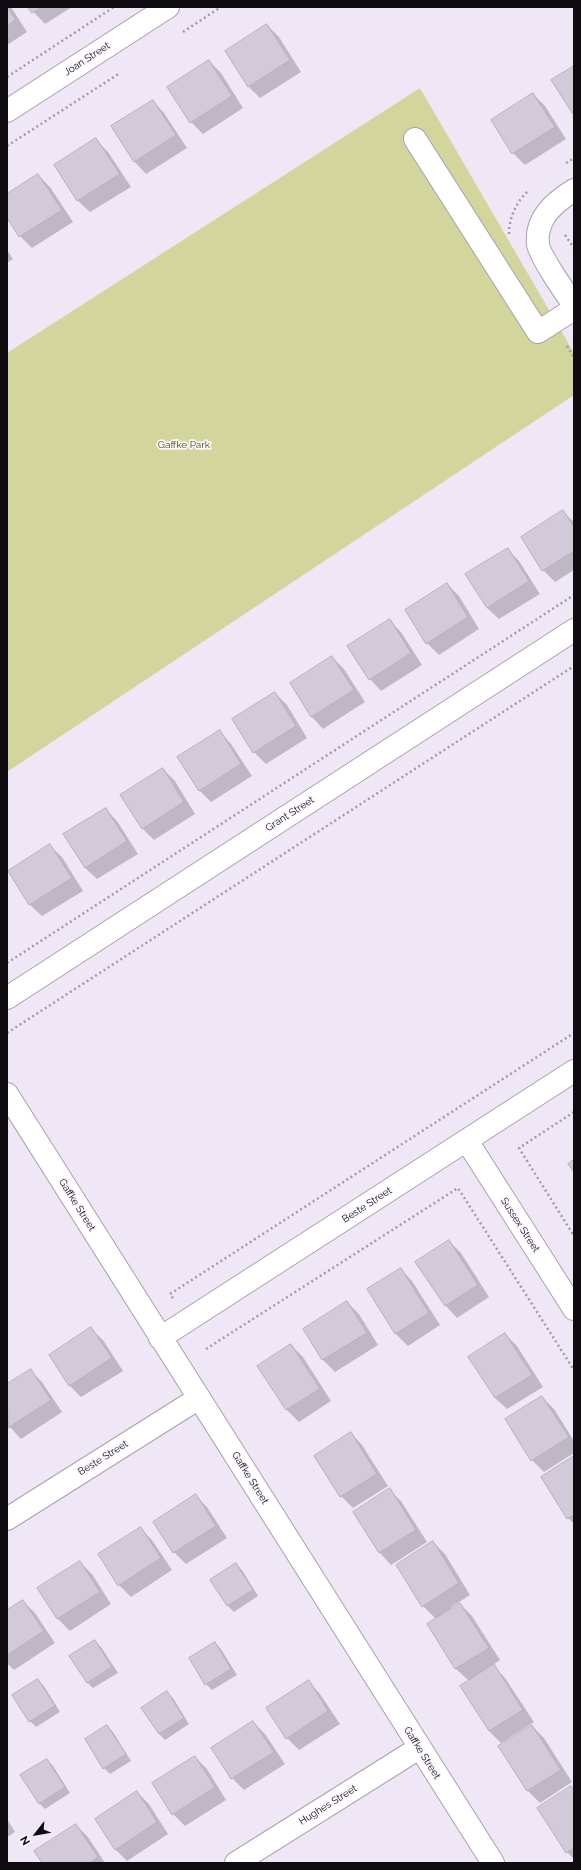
<!DOCTYPE html>
<html>
<head>
<meta charset="utf-8">
<style>
	body { margin:0 }
	#map { position:relative; width:581px; height:1870px; overflow:hidden; background:#efe7f6; font-family:Raleway,sans-serif }
	canvas { display:block }
	.frame { position:absolute; inset:0; border:8px solid #0e0c10; pointer-events:none }
	.north { position:absolute; left:16px; top:1814px; width:40px; height:40px; -webkit-text-stroke:3px #fbf6ff; paint-order:stroke; rotate:239deg; font-size:11px; font-weight:700; line-height:16px; text-align:center; color:#0e0c10 }
	.north::after { content:''; display:block; margin:auto; width:14px; height:18px; background:#0e0c10; clip-path:polygon(50% 0,100% 100%,50% 72%,0 100%) }
</style>
</head>
<body>
<div id="map">
<canvas width="581" height="1870"></canvas>
<div class="frame"></div>
<div class="north">N</div>
</div>
<script>
const c = document.querySelector('canvas').getContext('2d');
c.lineJoin = 'round';
function fill(path, color) {
  c.fillStyle = color;
  c.fill(path, 'evenodd');
}
function trace(path, color, width, dash) {
  c.strokeStyle = color;
  c.lineWidth = width;
  c.lineCap = dash ? 'butt' : 'round';
  c.setLineDash(dash || []);
  c.stroke(path);
}
function drawText(font, color, halo, rows, align = 'center') {
  c.font = font + ' Raleway,sans-serif';
  c.lineWidth = 3.5;
  c.setLineDash([]);
  c.textBaseline = 'middle';
  c.strokeStyle = halo;
  c.fillStyle = color;
  for (const [text, x, y, turn = 0] of rows) {
    c.save();
    c.translate(x, y);
    c.rotate((+turn || 0) * Math.PI / 180);
    c.textAlign = isNaN(turn) ? turn : align;
    if (halo) c.strokeText(text, 0, 0);
    c.fillText(text, 0, 0);
    c.restore();
  }
}
fill(new Path2D(`
	M420,88L574,353V395L7,772V353Z`), '#d2d69c');
fill(new Path2D(`
	M7,7H11L27,32L7,45Z
	M29,7H72L45,24Z
	M267,25L279,37L301,72L260,98L249,87Z
	M209,61L221,73L243,108L203,134L191,122Z
	M533,94L545,106L566,139L525,165L513,153Z
	M153,101L164,113L187,148L146,174L135,162L112,126Z
	M96,140L108,152L131,187L90,212L78,201L56,166Z
	M38,175L50,187L73,222L32,248L20,236L7,216V195Z
	M7,250L13,259L7,263Z
	M563,512L574,522V570L555,582L543,570Z
	M507,549L519,561L540,594L499,619L487,608Z
	M447,584L459,596L479,629L439,655L427,643Z
	M389,620L401,632L422,665L381,691L370,679Z
	M332,657L344,669L365,702L323,729L312,717Z
	M275,693L287,705L307,738L266,764L254,752L233,719Z
	M220,732L231,744L252,776L211,802L199,790Z
	M163,769L175,781L195,814L154,840L142,828Z
	M105,809L117,821L138,854L97,879L85,868Z
	M50,846L62,857L83,891L42,916L30,905L9,871Z
	M449,1241L461,1253L489,1297L457,1318L446,1306L417,1262Z
	M401,1269L412,1281L440,1325L408,1346L396,1334L368,1290Z
	M347,1302L359,1314L378,1345L335,1372L323,1360L304,1330Z
	M91,1329L103,1340L123,1371L81,1397L69,1385Z
	M505,1334L517,1346L543,1387L507,1409L495,1398Z
	M291,1345L303,1357L331,1401L299,1422L287,1410L259,1366Z
	M30,1370L42,1382L62,1412L21,1439L7,1424V1385Z
	M542,1397L554,1409L574,1441V1453L544,1472L532,1460L506,1420Z
	M351,1433L362,1445L388,1486L353,1508L341,1496Z
	M574,1457V1524L568,1518L542,1478Z
	M389,1490L401,1501L427,1542L391,1565L380,1553L354,1512Z
	M196,1496L207,1507L227,1538L186,1564L174,1552Z
	M140,1528L152,1540L172,1570L131,1597L119,1585Z
	M433,1542L445,1554L470,1595L451,1607L452,1609L460,1604L472,1616L500,1660L493,1665L505,1678L534,1722L501,1743L489,1731L469,1681L456,1669L428,1624L436,1619L423,1606Z
	M80,1562L92,1574L111,1604L70,1631L58,1619L39,1588Z
	M236,1564L242,1570L258,1596L234,1612L228,1606L212,1580Z
	M23,1601L35,1613L55,1643L14,1670L7,1663V1612Z
	M95,1641L101,1647L118,1673L93,1688L87,1682Z
	M215,1643L221,1649L237,1675L212,1690L206,1684L190,1659Z
	M38,1680L44,1686L60,1712L36,1727L30,1721Z
	M309,1682L320,1694L340,1724L299,1750L287,1738Z
	M167,1692L173,1698L189,1724L165,1740L159,1734Z
	M253,1722L265,1734L285,1764L244,1790L232,1778Z
	M107,1726L113,1732L131,1761L110,1774L104,1768Z
	M532,1726L544,1738L572,1782L540,1803L528,1791L500,1747Z
	M195,1757L207,1769L226,1800L185,1826L173,1814Z
	M47,1760L53,1766L70,1793L45,1809L39,1803Z
	M574,1790V1859L567,1852Z
	M137,1792L149,1804L168,1834L127,1861L115,1849Z
	M7,1819L15,1832L7,1837Z
	M76,1825L88,1837L105,1863H43Z`), '#0003');
const building = new Path2D(`
	M7,7L16,20L7,26Z
	M28,7H42L32,13Z
	M267,24L290,60L248,87L225,51Z
	M209,60L232,96L190,123L167,87Z
	M574,66V113L573,114L551,80Z
	M533,93L555,127L512,154L491,120Z
	M153,100L176,135L134,162L111,126Z
	M96,138L120,174L77,201L54,165Z
	M38,174L62,210L19,237L7,218V194Z
	M563,510L574,527V551L542,571L521,537Z
	M508,548L529,581L487,608L465,574Z
	M447,583L468,617L426,644L405,610Z
	M390,619L411,653L369,680L347,646Z
	M332,656L354,690L311,717L290,683Z
	M275,692L296,726L253,753L232,719Z
	M220,730L241,764L199,791L177,757Z
	M163,768L184,802L142,829L120,795Z
	M106,808L127,841L85,868L63,834Z
	M50,844L72,878L29,905L8,871Z
	M574,1160V1172L568,1164Z
	M449,1240L478,1285L445,1306L415,1262Z
	M401,1268L429,1313L395,1334L367,1289Z
	M347,1301L367,1333L322,1360L303,1329Z
	M91,1327L112,1358L69,1386L49,1355Z
	M505,1333L532,1375L495,1398L468,1357Z
	M291,1344L320,1389L286,1410L257,1366Z
	M31,1369L51,1400L8,1428L7,1384Z
	M542,1396L569,1437L531,1461L505,1419Z
	M351,1432L377,1474L340,1497L314,1456Z
	M574,1456V1515L567,1519L541,1477Z
	M390,1488L416,1530L379,1553L353,1512Z
	M196,1494L216,1526L173,1553L153,1522Z
	M141,1527L161,1558L118,1586L98,1554Z
	M433,1541L459,1583L422,1607L396,1565Z
	M80,1561L100,1592L57,1619L37,1588Z
	M236,1563L253,1590L227,1606L210,1580Z
	M23,1600L44,1631L7,1655V1610Z
	M460,1603L489,1648L455,1669L427,1624Z
	M95,1640L112,1667L87,1683L69,1656Z
	M215,1642L231,1669L205,1685L189,1658Z
	M494,1664L523,1710L489,1731L460,1686Z
	M38,1679L55,1706L29,1722L12,1695Z
	M309,1680L328,1711L286,1739L266,1708Z
	M167,1691L184,1718L159,1734L141,1708Z
	M253,1721L274,1752L231,1779L211,1748Z
	M107,1725L126,1754L103,1769L85,1739Z
	M532,1725L561,1770L527,1791L498,1746Z
	M195,1756L215,1787L172,1815L152,1783Z
	M47,1759L65,1787L39,1804L20,1775Z
	M571,1786L574,1790V1848L566,1853L537,1808Z
	M137,1791L157,1822L115,1850L95,1819Z
	M76,1824L98,1857L90,1863H42L34,1851Z`);
fill(building, '#d2cad9');
trace(building, '#b6aebc', 1);
const minor = new Path2D(`
	M7,111L168,7
	M415,139L538,332L574,309
	M574,190C555,202 535,218 538,244C539,255 566,294 574,305
	M7,998L574,630
	M7,1094L493,1863
	M467,1141L574,1309
	M160,1338L574,1071
	M7,1519L199,1398
	M236,1863L419,1748`);
trace(minor, '#a8a0ae', 24);
trace(new Path2D(`
	M183,32L221,7
	M7,77L114,7
	M7,146L120,73
	M566,163L574,158
	M509,234C509,218 516,202 528,191
	M565,235L574,248
	M567,346L574,357
	M7,963L574,595
	M7,1033L574,666
	M574,1112L519,1148L574,1236
	M173,1298L170,1294L574,1033
	M206,1349L458,1188L574,1370`), '#a19ba6', 2.5, [2, 3]);
trace(minor, '#fff', 22);
drawText('10px', '#0e0c10', '#fbf6ff', [
	["Joan Street",87,59,-33],
	["Grant Street",290,814,-33],
	["Gaffke Street",77,1205,58],
	["Beste Street",367,1205,-33],
	["Sussex Street",520,1225,57],
	["Beste Street",103,1458,-32],
	["Gaffke Street",250,1478,58],
	["Gaffke Street",422,1753,58],
	["Hughes Street",328,1805,-32]
]);
drawText('10px', '#4c4f07', '#fbf6ff', [
	["Gaffke Park",184,445]
]);
</script>
</body>
</html>
